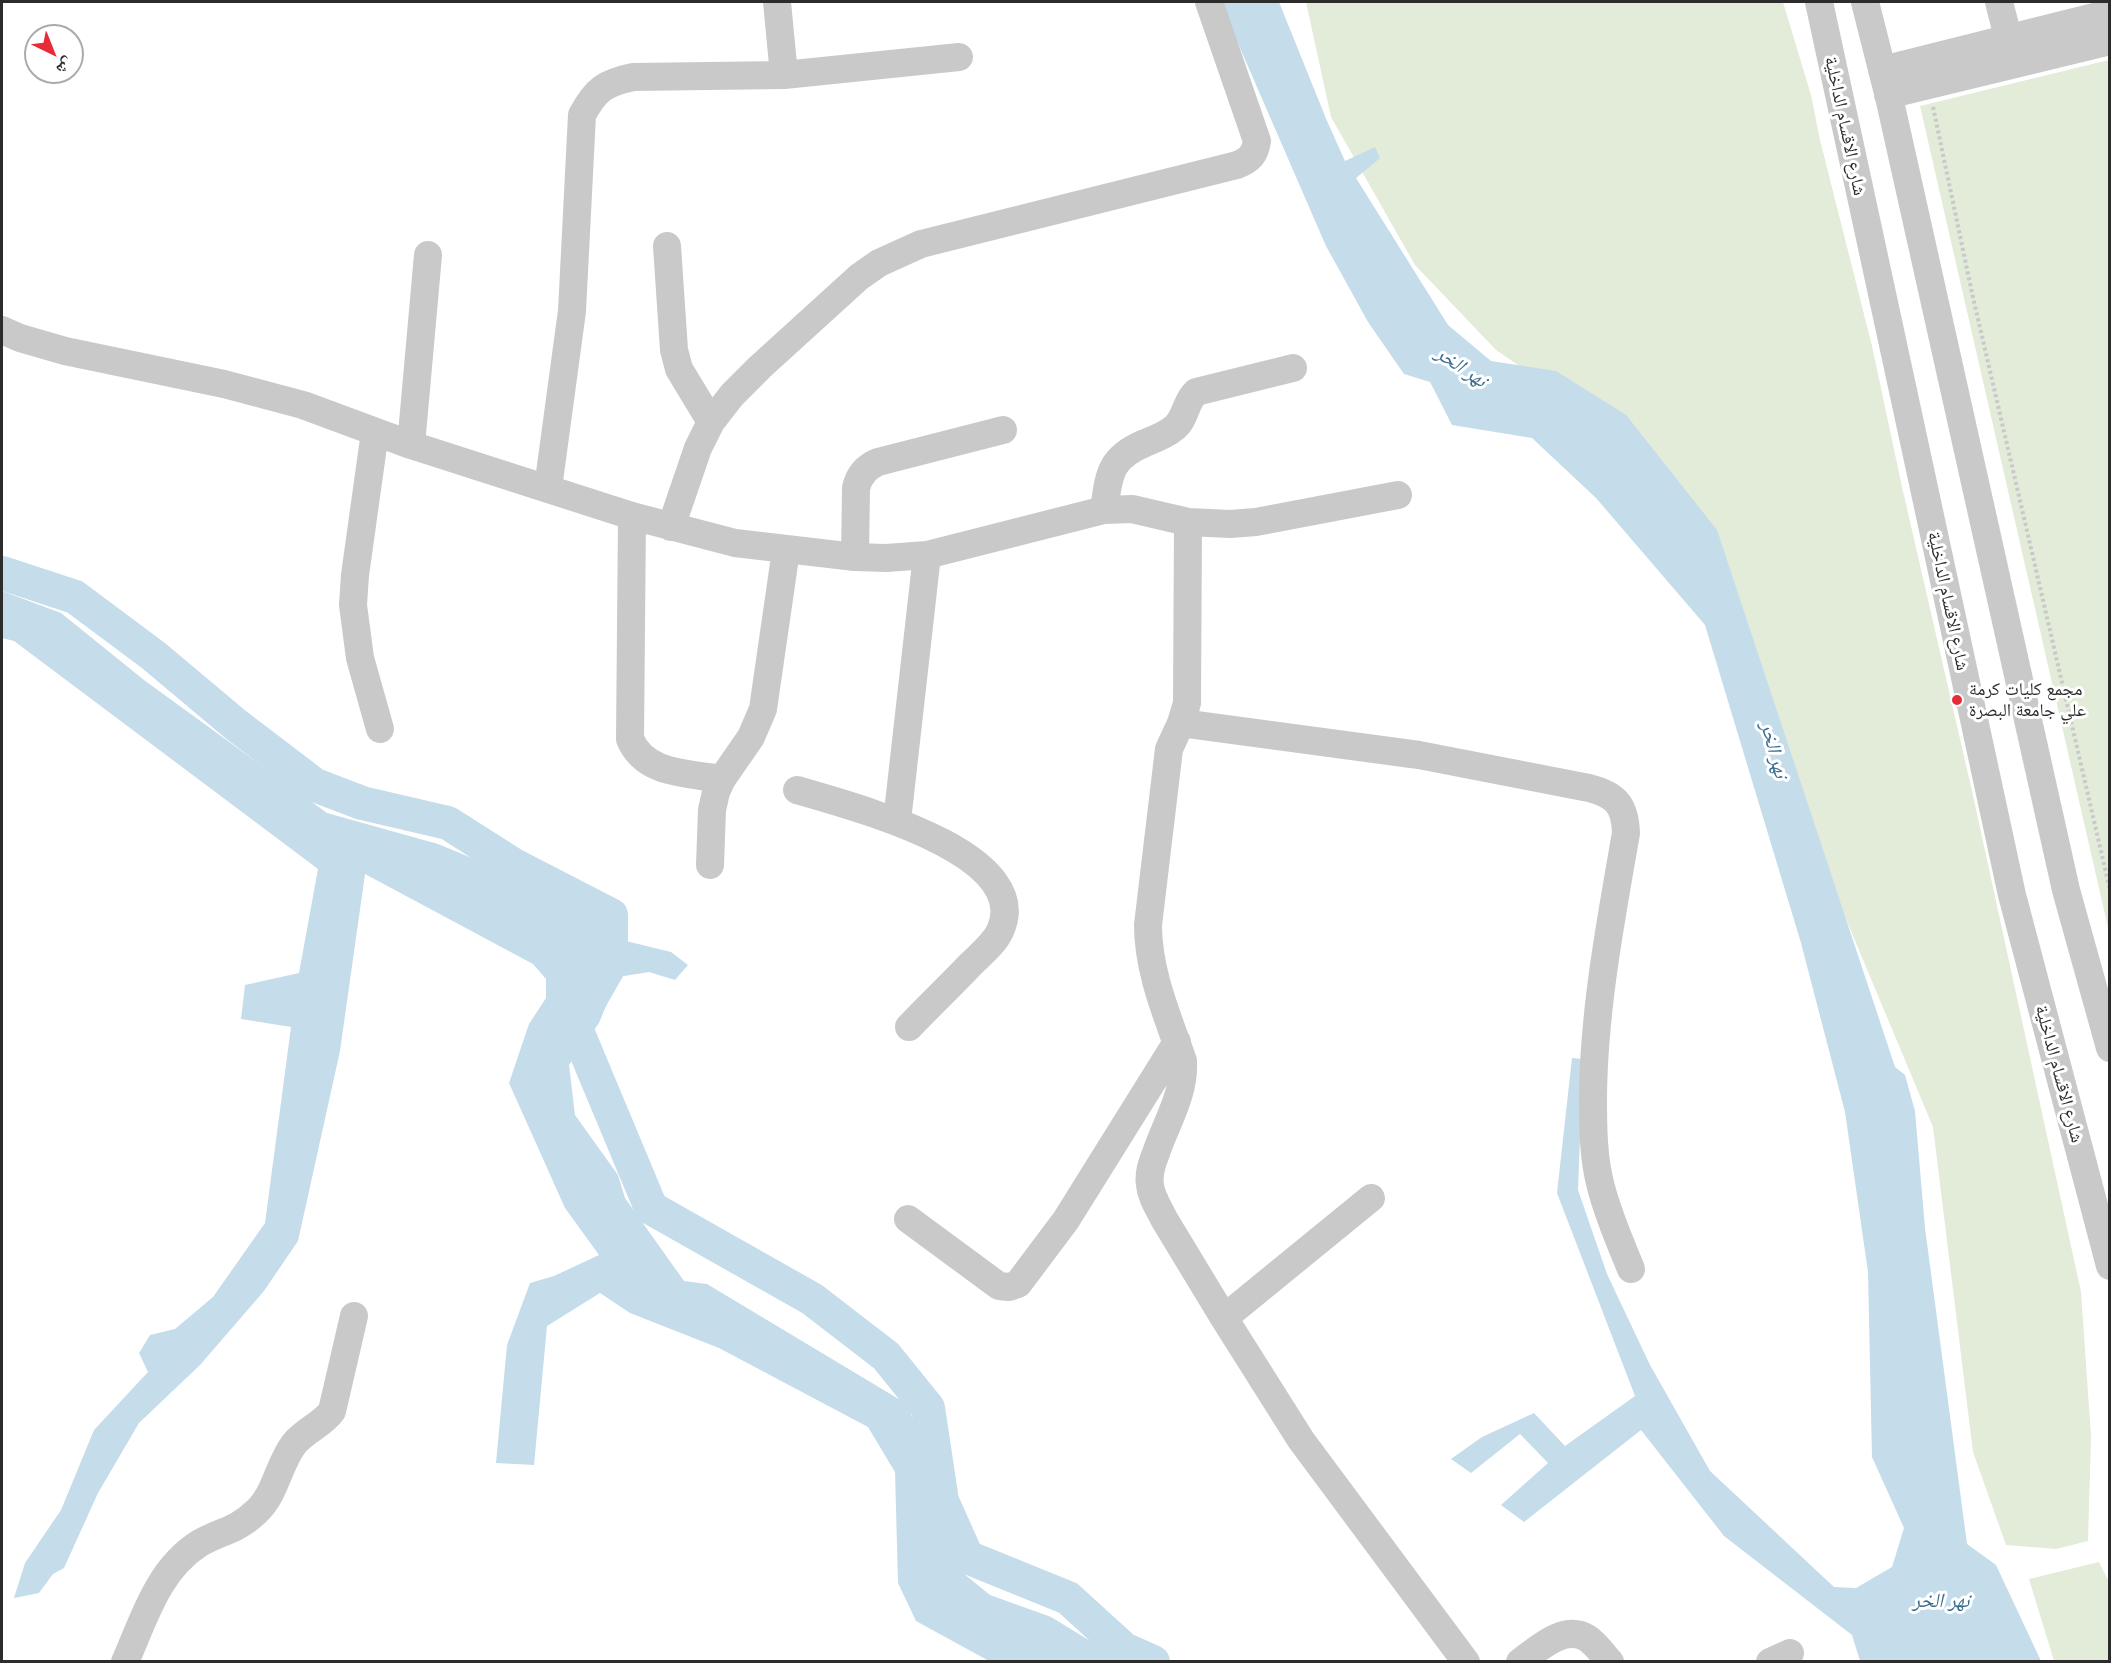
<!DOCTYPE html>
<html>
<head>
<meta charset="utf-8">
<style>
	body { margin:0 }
	#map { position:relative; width:2111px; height:1663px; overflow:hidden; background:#fff; font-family:Montserrat,"Noto Naskh Arabic",sans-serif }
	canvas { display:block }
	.frame { position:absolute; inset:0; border:3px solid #2c2c2c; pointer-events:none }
	.north { position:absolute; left:24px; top:24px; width:60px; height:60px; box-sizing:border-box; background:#fff; border:2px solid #ababab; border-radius:50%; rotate:137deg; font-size:16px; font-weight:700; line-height:24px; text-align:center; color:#2c2c2c }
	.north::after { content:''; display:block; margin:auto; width:21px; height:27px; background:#e72b37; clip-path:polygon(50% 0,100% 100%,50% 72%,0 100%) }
</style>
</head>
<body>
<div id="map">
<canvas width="2111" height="1663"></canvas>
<div class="frame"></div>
<div class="north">ش</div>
</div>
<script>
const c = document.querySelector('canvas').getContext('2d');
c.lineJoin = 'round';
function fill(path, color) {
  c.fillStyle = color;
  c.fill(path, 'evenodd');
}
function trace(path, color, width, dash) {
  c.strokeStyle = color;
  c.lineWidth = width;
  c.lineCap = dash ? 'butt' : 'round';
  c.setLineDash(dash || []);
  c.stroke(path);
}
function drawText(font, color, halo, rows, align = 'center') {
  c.font = font + ' Montserrat,"Noto Naskh Arabic",sans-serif';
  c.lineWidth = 6;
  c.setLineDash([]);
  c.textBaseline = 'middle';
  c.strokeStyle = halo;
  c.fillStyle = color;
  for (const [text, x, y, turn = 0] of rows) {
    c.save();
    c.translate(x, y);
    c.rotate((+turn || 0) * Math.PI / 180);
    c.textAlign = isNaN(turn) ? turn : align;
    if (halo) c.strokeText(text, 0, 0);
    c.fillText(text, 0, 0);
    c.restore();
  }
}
fill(new Path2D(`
	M1306,2H1783L1811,95L1820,140L1872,346L1902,487L1972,791L2081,1292L2091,1436L2088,1541L2056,1549L2006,1545L1973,1452L1933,1127L1653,458L1496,350L1415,265L1331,117Z
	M2109,60H2110L2109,932L1920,106Z
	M2099,1562L2109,1582V1661H2054L2029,1579Z`), '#e3ebd9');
fill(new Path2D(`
	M1220,2H1279L1327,121L1345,161L1375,147L1380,158L1356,178L1448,325L1491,361L1556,371L1626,415L1717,530L1895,1067L1905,1075L1915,1111L1925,1228L1967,1544L1996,1565L2041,1661H1860L1852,1635L1724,1536L1641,1430L1524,1522L1501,1505L1548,1463L1520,1434L1471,1473L1451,1459L1482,1437L1534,1413L1565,1446L1635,1396L1557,1193L1572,1058L1583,1059L1578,1190L1607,1274L1650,1365L1710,1471L1834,1587L1856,1588L1892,1567L1904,1528L1872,1457L1868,1272L1845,1112L1801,943L1705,625L1596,498L1532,438L1452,425L1430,382L1404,374L1368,322L1326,246Z
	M2,591L61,613L144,680L327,813L438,844L494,867L626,941L671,952L688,965L675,980L649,972L618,977L599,1023L569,1065L575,1115L618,1175L625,1198L684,1281L707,1284L907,1404L923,1445L953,1565L990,1595L1051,1617L1123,1661H989L916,1621L898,1583L895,1472L868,1427L719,1348L630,1313L600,1293L547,1326L534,1465L496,1463L507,1345L530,1283L554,1276L599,1255L565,1208L509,1083L529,1024L546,998V979L533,964L365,874L340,1051L298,1241L264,1291L200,1365L139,1423L98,1493L64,1568L53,1574L39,1593L14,1598L25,1563L61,1510L94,1430L148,1372L139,1353L150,1335L175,1329L213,1297L265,1223L291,1027L241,1019L245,985L299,973L318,869L14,641L2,638Z`), '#c5dceb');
trace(new Path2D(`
	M2,573L75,597L154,656L235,724L315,785L362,803L448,823L514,865L611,915V963L575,1026L651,1208L812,1299L886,1356L928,1408L942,1501L967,1557L1068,1598L1124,1649L1153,1662`), '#c5dceb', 34);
trace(new Path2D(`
	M1933,107L1972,293L2110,890`), '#c9c9c9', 4, [3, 3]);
trace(new Path2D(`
	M777,2L784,75
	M1819,2L2012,895L2110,1266
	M1865,2L1889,97L2066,890L2110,1048
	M1999,2L2013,57
	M1882,70L2110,13
	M1888,95L2110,41
	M667,246L674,350L679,369L711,422
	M2,330L20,338L65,351L224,384L303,405L411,445L632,516L735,543L855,557L886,558L927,555L1104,510L1132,509L1188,522L1230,524L1256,522L1398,495
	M375,432L355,575L353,605L360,658L380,729
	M411,445L428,255
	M548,488L572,311L582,115C596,89 605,83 633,77L784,75L959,57
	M1104,510C1109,475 1109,458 1145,443C1155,439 1166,435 1174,428C1186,419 1185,402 1196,392L1293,368
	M632,516L630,739C645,775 688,773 722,779
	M1188,522L1187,703L1181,723L1169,749L1148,925C1148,973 1168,1017 1183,1061C1185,1094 1166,1123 1156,1153C1152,1163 1148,1174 1150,1185C1151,1197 1159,1208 1164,1219L1224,1318L1301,1440L1466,1662
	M671,527L698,448L711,422L732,395L760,367L859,277L879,263L921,244L1237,165C1250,160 1255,154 1257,141L1209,2
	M855,557L856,488C859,475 866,467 878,462L1003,430
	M1181,723L1419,755L1589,788C1616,795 1625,805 1626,833C1611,920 1594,1007 1593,1096C1593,1126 1593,1158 1601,1187C1608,1215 1620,1242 1631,1269
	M797,790C846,805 1037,852 1000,931C994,944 980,955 970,965C950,986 929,1006 909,1027
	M897,821L927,555
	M710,865L712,810L716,792L722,779L751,737L763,709L786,550
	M908,1219L999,1286L1009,1287L1018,1284L1066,1220L1177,1042
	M1224,1318L1371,1198
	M125,1662C144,1619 158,1569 200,1543C221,1531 236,1531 256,1512C276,1494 278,1465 294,1444C305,1430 322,1425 332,1411L354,1316
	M1520,1662C1538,1649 1564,1624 1587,1638C1596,1644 1603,1654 1610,1662
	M1770,1662L1790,1653`), '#c9c9c9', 28);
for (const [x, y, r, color] of [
	[1957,700,6,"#e72b37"]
]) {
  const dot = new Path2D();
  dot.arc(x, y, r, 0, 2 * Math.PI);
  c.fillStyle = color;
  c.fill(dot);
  trace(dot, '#fff', 2);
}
drawText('18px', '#2c2c2c', '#fff', [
	["شارع الاقسام الداخلية",1845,126,78],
	["شارع الاقسام الداخلية",1948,601,78],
	["شارع الاقسام الداخلية",2059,1074,75]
]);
drawText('18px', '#2c2c2c', '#fff', [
	["مجمع كليات كرمة",1969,690],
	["علي جامعة البصرة",1969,711]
], 'left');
drawText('italic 20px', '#3a6d8f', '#fff', [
	["نهر الخر",1461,367,34],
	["نهر الخر",1774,750,75],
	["نهر الخر",1941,1601]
]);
</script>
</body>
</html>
